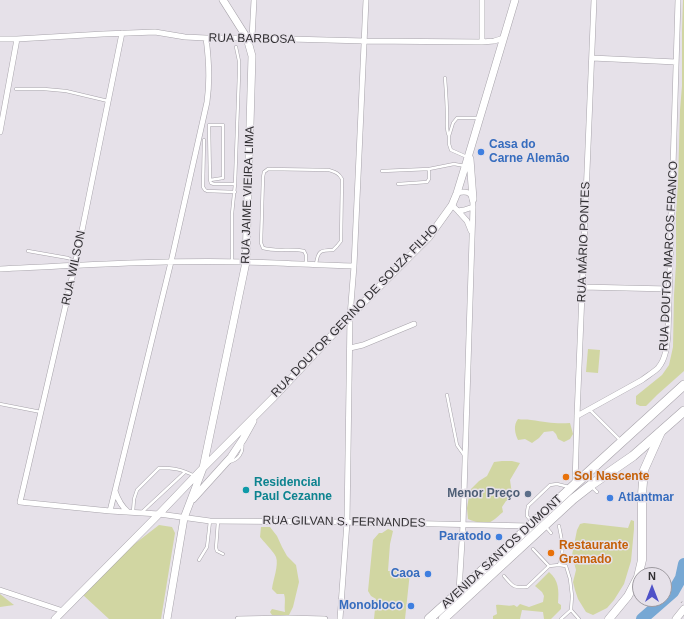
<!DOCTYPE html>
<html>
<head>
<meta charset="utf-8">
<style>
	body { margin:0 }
	#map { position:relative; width:684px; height:619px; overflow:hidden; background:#e6e1e9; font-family:Arial,sans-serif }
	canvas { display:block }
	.north { position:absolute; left:632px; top:567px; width:40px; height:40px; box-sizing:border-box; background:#e6e1e9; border:1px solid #9e9aa0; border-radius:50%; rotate:0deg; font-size:11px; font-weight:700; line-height:16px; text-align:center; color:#312f32 }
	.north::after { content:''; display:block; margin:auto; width:14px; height:18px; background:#4f52c8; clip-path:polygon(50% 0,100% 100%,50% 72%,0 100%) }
</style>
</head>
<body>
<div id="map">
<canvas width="684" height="619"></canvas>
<div class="north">N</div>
</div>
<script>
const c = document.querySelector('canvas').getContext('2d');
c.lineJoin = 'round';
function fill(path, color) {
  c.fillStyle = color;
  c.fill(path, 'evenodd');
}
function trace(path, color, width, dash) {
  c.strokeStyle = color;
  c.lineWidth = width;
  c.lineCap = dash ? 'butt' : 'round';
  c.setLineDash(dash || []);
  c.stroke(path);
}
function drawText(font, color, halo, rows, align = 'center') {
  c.font = font + ' Arial,sans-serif';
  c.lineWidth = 3;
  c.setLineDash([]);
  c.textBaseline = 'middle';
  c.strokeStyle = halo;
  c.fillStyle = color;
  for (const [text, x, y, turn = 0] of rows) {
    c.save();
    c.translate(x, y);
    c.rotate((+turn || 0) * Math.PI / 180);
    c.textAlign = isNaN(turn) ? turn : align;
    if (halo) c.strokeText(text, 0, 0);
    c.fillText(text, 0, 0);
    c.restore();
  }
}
fill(new Path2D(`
	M683,0H684V371L657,395L646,406H640L636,404V396L662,375L669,365L673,347L674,295L676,264V213L678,183L680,110L682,86V31Z
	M588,349L600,350L598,373L586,372Z
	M518,419C522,420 526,419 531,420C546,422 554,424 570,423L573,434L570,439L564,442L558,439L556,434L553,431L544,432L539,438L532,443L525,439L518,440C515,434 513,425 518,419Z
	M502,461H512L520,463L510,480L512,494V499L506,501L502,507L503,512C500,514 496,519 492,521C486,525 475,522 468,519L467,508L470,490L479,481L487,476L494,462Z
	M631,520L634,521V529L631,561L624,584L614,600L607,608L593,615L586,612L578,599L575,590L573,582L576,570L572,555L577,530L580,524L584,523L628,528Z
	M159,525L172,527L175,533L161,619H109L83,595L128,549Z
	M261,527H270L277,536L282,547L287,556L296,565L299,582L293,607L289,615L282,616L272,615L270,612L272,609L285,612C284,605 286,600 284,594H277L272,589C273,580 279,565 276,557C275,553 263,541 260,537Z
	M388,529L391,530L393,531L390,544L388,571L410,572L405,619H374L376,599L371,596L368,591L373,540L379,533H382Z
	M549,572C559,580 559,591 558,603L561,605V609L551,619H544L543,612L522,610L520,619H493V616L497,614L496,605C502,604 508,607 514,605L517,607L520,604L529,607L543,602L544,596L542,592L535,586Z
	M0,594L14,605L0,607Z`), '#d1d6a2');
trace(new Path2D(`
	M642,619L673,592L681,578L684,564`), '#77a8d4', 12);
const lane = new Path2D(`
	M445,78C446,91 447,104 447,117C447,124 446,130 449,136L453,123L457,118H479
	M16,89H44L66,91L108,101
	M449,136V144L451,150L467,157
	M204,140L203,187L205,190L207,191L235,192
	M382,171L429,169L454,164L465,166
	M210,180L223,178V125H209L210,180L211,183L214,184H235
	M398,184L427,182L429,179V169
	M28,251L68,258L76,262
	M232,262V214L235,184L239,74V61L236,47
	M306,264V255L304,251C291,248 276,252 263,248L261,243L263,177L264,172L268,169L329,170C335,172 339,173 342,179L341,241L337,246L333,250C320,250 318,251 316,264
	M447,395L457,445L464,455
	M0,404L41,412
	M590,410L620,440
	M229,462C238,460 244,453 242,443
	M592,487L597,492
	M133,512L134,499L137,490L159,468C174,468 181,469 195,476
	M142,512L185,472
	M218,521L216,548L217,551L223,554
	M532,522L527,516V512L528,506L550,485L557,484L569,487
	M559,526C562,541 565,550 559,565
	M546,527L551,533
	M533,549L549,566
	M199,560L207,547L210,521
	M504,576C513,586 512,588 527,587L549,566L559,565L566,566L570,579L572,596L571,610L561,619
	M571,610L579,619`);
const street = new Path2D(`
	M122,33L75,265L20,502L110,511L159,514L210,521L347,522L530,526
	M252,38L254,0
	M0,39H17L103,34L155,32L185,37L206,38H252L365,41L482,42L494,41L504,38
	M482,42V0
	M592,58L676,62
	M0,132L17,39
	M457,193C470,190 473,194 473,207L463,525L459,591
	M452,205L458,211L464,210L473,207
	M458,211L467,221L471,231
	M0,269C82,265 165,260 247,262C283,263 318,265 354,266
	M582,287L669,289
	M350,348L363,345L414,324
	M577,416L642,380C647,376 654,372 658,368C666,359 667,345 668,334L678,0
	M575,484L577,416L594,0
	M115,491C118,500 121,506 128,512
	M110,511L171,262L207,102C210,81 209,60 206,38
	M0,590L63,611
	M238,619L288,618L325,619
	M340,619L347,522L350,316L354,266L366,0`);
const secondary = new Path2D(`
	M470,159L473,199
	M193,499L231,457L243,439L253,421
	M55,619L159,514L203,468L273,398L350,316L429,237L452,205L457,193L469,154L515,0
	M167,619L184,518L203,468L246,262L252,56L247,38L223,0
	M676,619L684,609`);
const primary = new Path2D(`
	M609,619L628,596L638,577L642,560V494L644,470L661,432`);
const highway = new Path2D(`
	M429,619L459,592L571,488L684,385
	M443,619L573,499L591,485L633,456L684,411`);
trace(lane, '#a7a3aa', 3.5);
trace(street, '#a7a3aa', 6);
trace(secondary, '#a7a3aa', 8);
trace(primary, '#a7a3aa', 9);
trace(highway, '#a7a3aa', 10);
trace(new Path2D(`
	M681,603L684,599`), '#aeaab0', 1, [2, 3]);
trace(lane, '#fff', 2.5);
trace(street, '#fff', 5);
trace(secondary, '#fff', 7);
trace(primary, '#fff', 8);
trace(highway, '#fff', 9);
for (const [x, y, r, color] of [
	[481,152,4,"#3f7fe0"],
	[566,477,4,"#e8710a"],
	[246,490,4,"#0f9aa8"],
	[528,494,4,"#5c6f8a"],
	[610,498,4,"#3f7fe0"],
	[499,537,4,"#3f7fe0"],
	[551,553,4,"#e8710a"],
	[428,574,4,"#3f7fe0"],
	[411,606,4,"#3f7fe0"]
]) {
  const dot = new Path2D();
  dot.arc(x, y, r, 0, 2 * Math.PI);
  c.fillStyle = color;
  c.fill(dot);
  trace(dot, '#e6e1e9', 1.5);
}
drawText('12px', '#312f32', '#e6e1e9', [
	["RUA BARBOSA",252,39,1],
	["RUA JAIME VIEIRA LIMA",248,195,-88],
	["RUA MÁRIO PONTES",584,242,-88],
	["RUA DOUTOR MARCOS FRANCO",669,256,-87],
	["RUA WILSON",74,268,-78],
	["RUA DOUTOR GERINO DE SOUZA FILHO",355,311,-46],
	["RUA GILVAN S. FERNANDES",344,522,1],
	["AVENIDA SANTOS DUMONT",502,552,-43]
]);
drawText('bold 12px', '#366cbe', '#e6e1e9', [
	["Casa do",489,145,"left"],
	["Carne Alemão",489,159,"left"],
	["Atlantmar",618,498,"left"],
	["Paratodo",491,537],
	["Caoa",420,574],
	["Monobloco",403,606]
], 'right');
drawText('bold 12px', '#c56008', '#e6e1e9', [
	["Sol Nascente",574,477],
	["Restaurante",559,546],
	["Gramado",559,560]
], 'left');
drawText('bold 12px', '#0d838f', '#e6e1e9', [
	["Residencial",254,483],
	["Paul Cezanne",254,497]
], 'left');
drawText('bold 12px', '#4e5e75', '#e6e1e9', [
	["Menor Preço",520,494]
], 'right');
</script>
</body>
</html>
